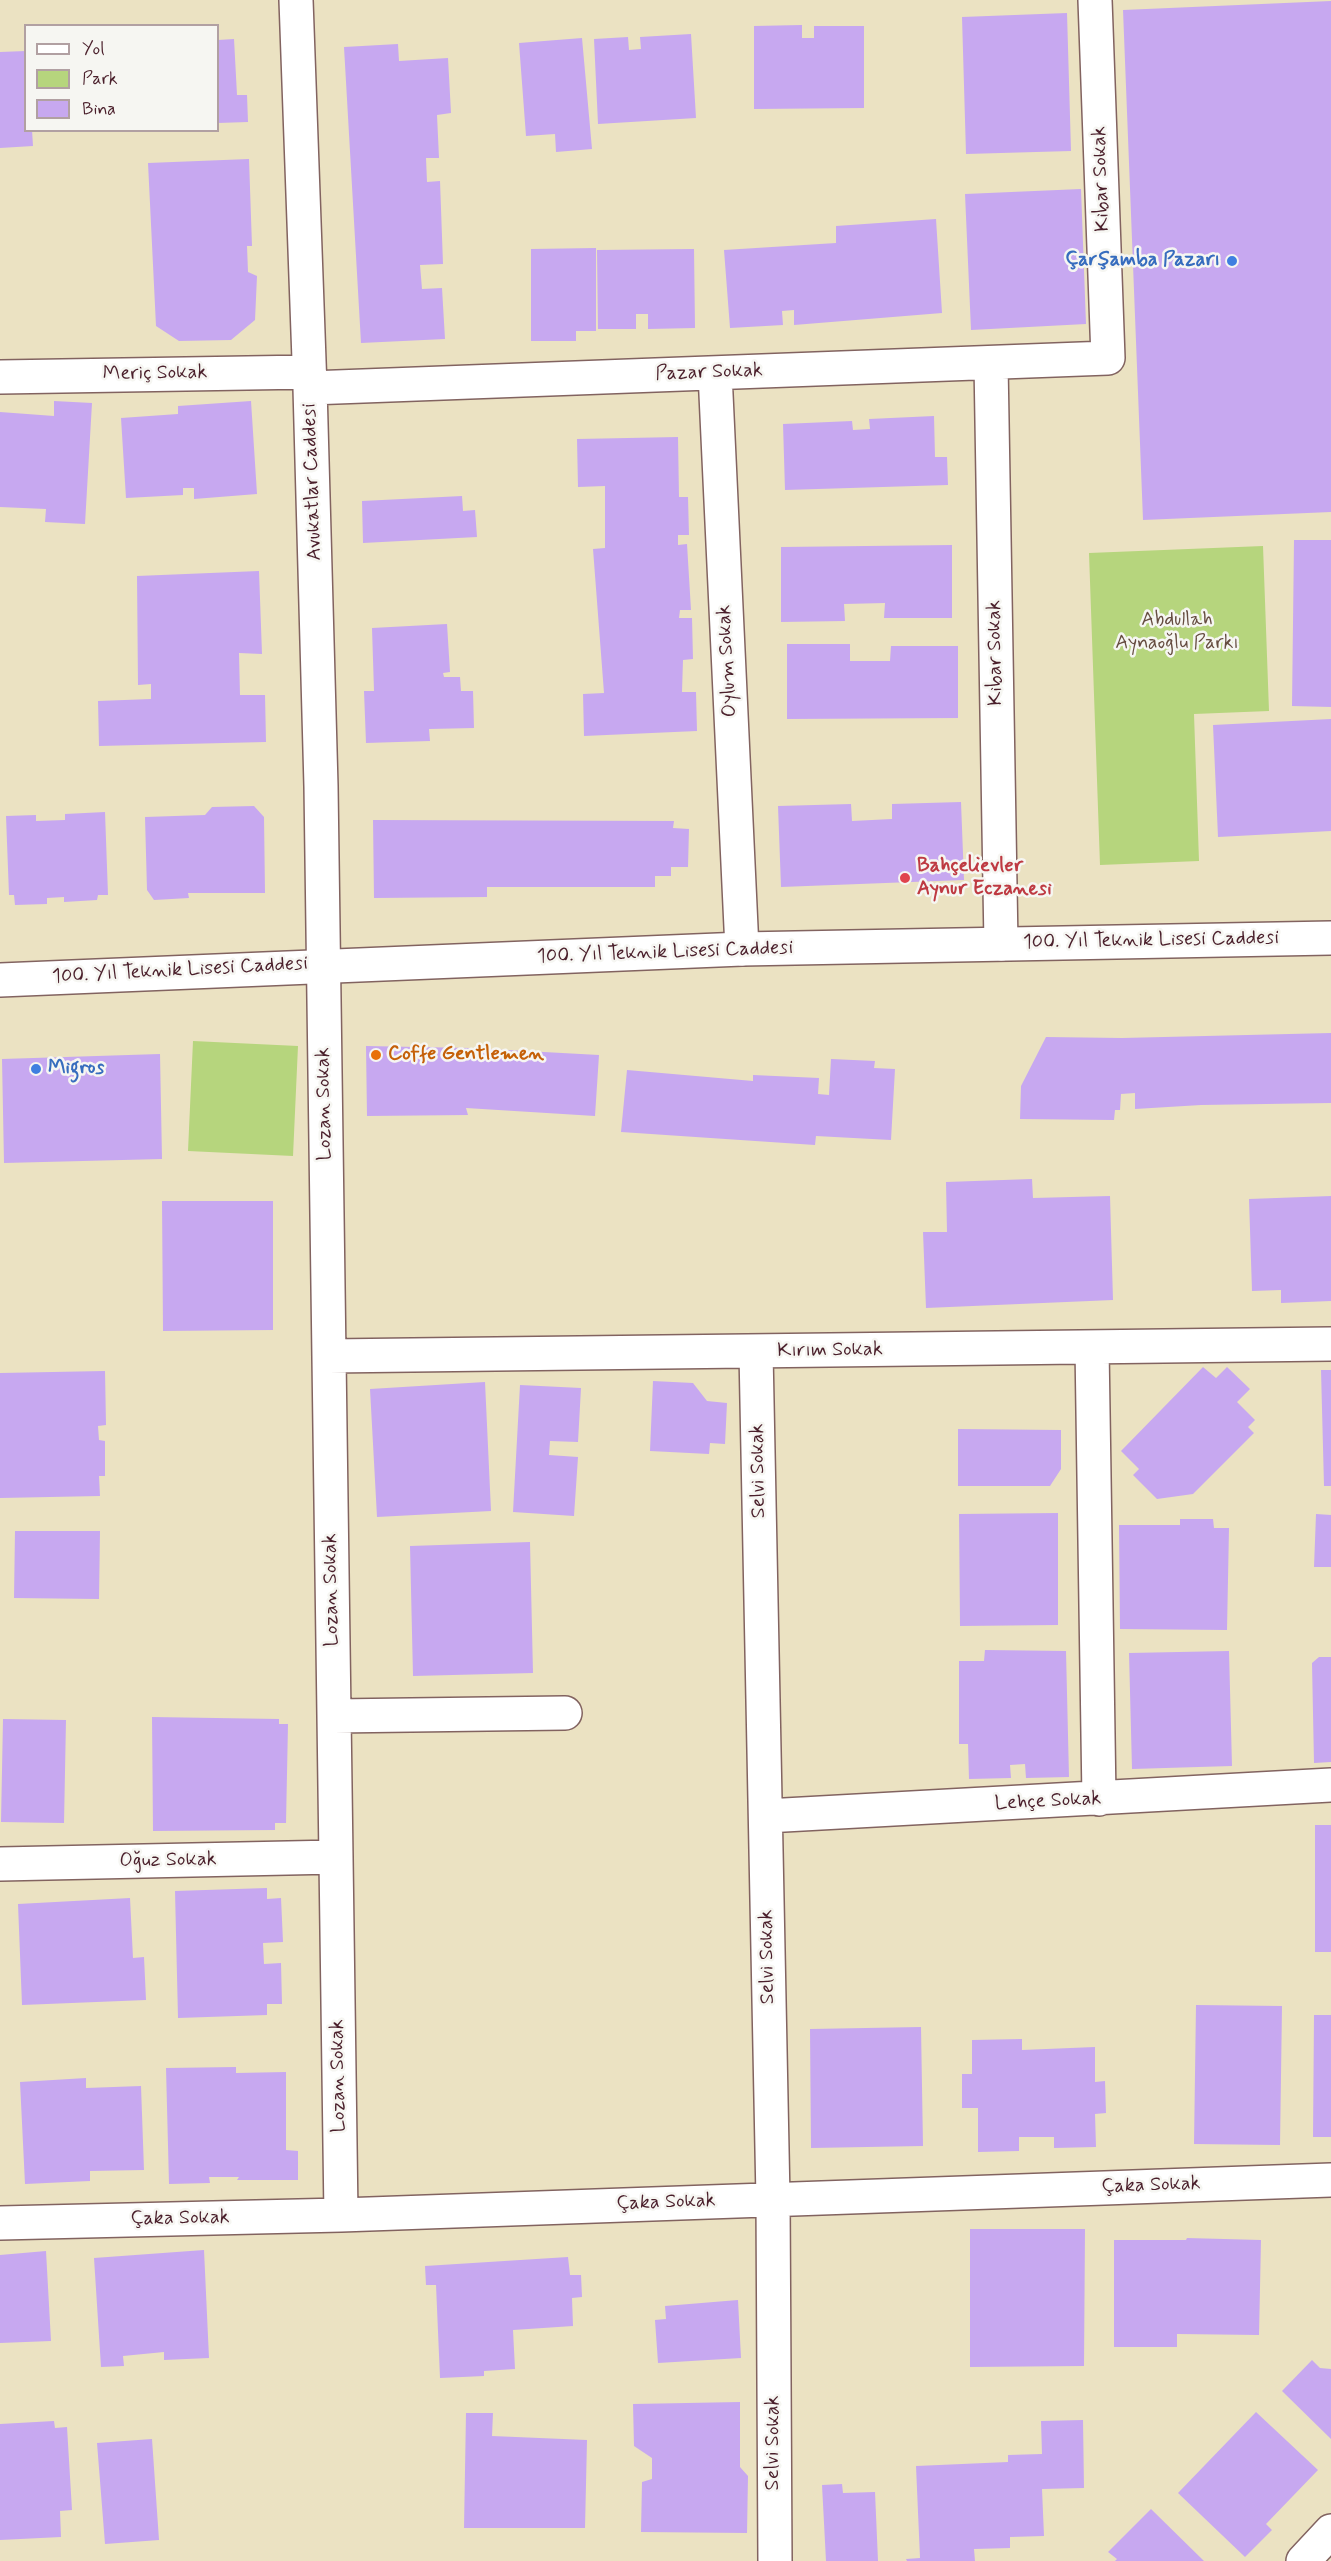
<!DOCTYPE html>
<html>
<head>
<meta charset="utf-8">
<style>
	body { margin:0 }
	#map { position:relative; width:1331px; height:2561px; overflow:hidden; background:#ebe2c2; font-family:Mynerve,sans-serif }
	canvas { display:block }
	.legend { position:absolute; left:24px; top:24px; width:195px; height:108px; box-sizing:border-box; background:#f6f6f2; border:2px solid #b1a0a2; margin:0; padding:8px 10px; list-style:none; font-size:18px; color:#4a1f2b }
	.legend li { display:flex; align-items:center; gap:12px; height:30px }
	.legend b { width:30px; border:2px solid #b1a0a2 }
</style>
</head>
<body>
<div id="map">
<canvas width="1331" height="2561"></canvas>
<ul class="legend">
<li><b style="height:8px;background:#fff"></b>Yol</li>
<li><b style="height:16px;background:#b6d57d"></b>Park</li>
<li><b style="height:16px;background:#c7a8f0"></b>Bina</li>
</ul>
</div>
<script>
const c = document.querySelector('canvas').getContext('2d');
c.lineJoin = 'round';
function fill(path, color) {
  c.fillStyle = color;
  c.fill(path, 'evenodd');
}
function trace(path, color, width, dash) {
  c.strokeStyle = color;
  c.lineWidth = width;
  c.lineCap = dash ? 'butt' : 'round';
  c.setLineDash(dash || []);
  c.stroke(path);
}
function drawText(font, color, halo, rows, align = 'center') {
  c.font = font + ' Mynerve,sans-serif';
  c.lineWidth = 5;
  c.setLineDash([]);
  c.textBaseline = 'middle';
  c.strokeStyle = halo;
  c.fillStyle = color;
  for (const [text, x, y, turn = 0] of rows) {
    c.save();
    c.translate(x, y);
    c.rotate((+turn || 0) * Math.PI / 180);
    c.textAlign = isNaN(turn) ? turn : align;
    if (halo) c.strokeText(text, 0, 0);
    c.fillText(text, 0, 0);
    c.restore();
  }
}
fill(new Path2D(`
	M1263,546L1269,711L1194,714L1199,861L1100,865L1089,553Z
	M193,1041L298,1046L293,1156L188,1151Z`), '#b6d57d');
fill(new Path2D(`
	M1331,1V512L1143,520L1123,10Z
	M1067,13L1071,151L966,154L962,17Z
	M802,25V38H814V26H864V108L754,109V26Z
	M691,34L696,118L598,124L594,39L628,37L629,50L641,49L640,37Z
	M582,38L592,149L556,152L555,134L526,136L519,43Z
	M234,39L237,95H247L248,122L218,123V40Z
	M398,44L399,61L448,58L451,113L437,115L439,158H426L427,182L440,181L443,264L420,265L422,289L442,288L445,339L361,343L344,47Z
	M26,51V130H32L33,146L0,148V52Z
	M249,159L252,246H247L248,272L257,276L255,320L231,340L179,341L156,326L148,163Z
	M1081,189L1086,324L971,330L965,194Z
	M936,219L942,313L794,325V310L782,311L783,325L730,328L724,250L836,243V226Z
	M596,248V331H576V341H531V249Z
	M694,249L695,328L648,329V314H636V329H598L597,250Z
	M54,401L92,403L85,524L45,522L46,509L0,507V412L54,416Z
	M251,401L257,494L194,499V488H183V495L126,498L121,418L178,414V406Z
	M934,416L935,457H947L948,485L785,490L783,424L852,421L853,430L870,429L869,419Z
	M678,437L679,497H688L689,535H678V545L687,544L691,610H680L679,618H692L693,659L683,660L682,692H696L697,731L584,736L583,694L604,693L593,549L605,548V486L578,487L577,439Z
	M462,496L463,511L475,510L477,537L363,543L362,501Z
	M1294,540H1331V707L1292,706Z
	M952,545V618H884L885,603L844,604L845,621L781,622V547Z
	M259,571L262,654L239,653L240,695H265L266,742L99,746L98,701L151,699V684L138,685L137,576Z
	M447,624L450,672L443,673L444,677H460L461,691H473L474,728L429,729L430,741L366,743L364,691H374L372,628Z
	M787,644H850V661H890L891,646H958V718L787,719Z
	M1331,719V831L1218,837L1213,725Z
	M961,802L964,880L781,887L778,806L851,804L852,821L892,819V804Z
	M254,806L264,817L265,893H188L189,898L154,900L147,890L145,817L205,815L212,807Z
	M105,812L108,895H98L97,900L64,902V897L47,898V904L15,905L14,895H9L6,816L36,815V821L65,820V814Z
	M373,820L674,821L673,828L689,829L688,867H671V876H655V887H487V897L374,898Z
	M1331,1033V1103L1201,1105L1135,1109V1093L1121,1094L1120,1110H1115L1114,1120L1020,1119L1021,1086L1046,1037L1122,1038Z
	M366,1046L470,1048L599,1055L595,1116L466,1108L468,1115L367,1116Z
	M160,1054L162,1159L4,1163L2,1059Z
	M831,1059L875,1061L874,1068L895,1069L891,1140L816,1136L815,1145L621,1132L627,1070L753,1081V1075L819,1078L818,1094L829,1095Z
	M1032,1179L1033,1198L1110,1196L1113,1300L926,1308L923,1232H947L946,1182Z
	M1331,1196V1301L1281,1303V1290L1252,1291L1249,1199Z
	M162,1201H273V1330L163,1331Z
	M1203,1367L1216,1378L1227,1367L1250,1389L1237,1402L1255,1420L1248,1427L1254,1433L1193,1494L1157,1499L1133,1475L1139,1469L1121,1451Z
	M1321,1370H1331V1486H1324Z
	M105,1371L106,1425L98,1426L99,1440L105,1441V1476H99L100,1496L0,1498V1373Z
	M653,1381L693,1383L707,1401L727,1403L725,1444L710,1443L709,1454L650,1451Z
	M485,1382L491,1511L377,1517L370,1389Z
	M520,1385L581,1388L578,1442L550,1441L549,1455L578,1457L574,1516L513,1512Z
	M958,1429L1061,1430V1469L1050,1486H958Z
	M1058,1513V1625L960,1626L959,1514Z
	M1316,1514L1331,1515V1567H1314Z
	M1180,1519H1213L1214,1528H1229L1227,1630L1120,1629L1119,1525H1180Z
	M15,1531H100L99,1599L14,1598Z
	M530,1542L533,1673L413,1676L410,1546Z
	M985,1650L1066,1651L1069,1777L1026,1778L1025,1764L1010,1765L1011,1778L969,1779L968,1744H959V1661H984Z
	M1229,1651L1232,1766L1132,1769L1129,1653Z
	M1319,1657H1331V1762L1314,1763L1312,1663Z
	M152,1717L279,1719V1724H288L286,1823H275V1830L153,1831Z
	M3,1719L66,1720L64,1823L1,1822Z
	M1315,1825H1331V1952H1315Z
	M267,1888V1899L281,1898L283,1942L263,1943L264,1964L281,1963L282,2004H267V2015L178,2018L175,1891Z
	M130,1898L133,1958L144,1957L146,2000L22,2005L18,1904Z
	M1196,2005L1282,2006L1280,2145L1194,2144Z
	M1314,2015H1331V2137H1313Z
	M921,2027L923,2146L811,2148L810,2029Z
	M1022,2039V2050L1095,2047V2082L1105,2081L1106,2113L1095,2114L1096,2147L1054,2148V2137H1019V2151L978,2152V2108H962V2074H972V2040Z
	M236,2067V2073L286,2072V2150L298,2151V2180H237L239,2177H209L210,2183L169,2184L166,2068Z
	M86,2078V2088L141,2086L144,2170L90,2171V2181L25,2184L20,2082Z
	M970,2229H1085L1084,2366L970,2367Z
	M1187,2238L1261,2240L1259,2335L1177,2334V2347H1114V2240H1186Z
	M204,2250L209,2358L164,2360V2352L123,2356L124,2366L101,2367L94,2258Z
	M46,2251L51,2341L0,2343V2255Z
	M568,2257L570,2275H581L582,2297L572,2298L573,2326L513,2330L515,2369L484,2371V2376L440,2378L436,2285H426L425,2266Z
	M738,2300L741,2358L658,2363L655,2320L666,2319L665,2306Z
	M1312,2360L1320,2368L1331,2369V2439L1282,2391Z
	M740,2402V2467L748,2476L747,2533L641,2532L642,2482L652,2479V2458L634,2446L633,2404Z
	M1256,2412L1318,2470L1266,2524L1272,2530L1245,2557L1178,2493Z
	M466,2413H493L492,2436L587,2440L585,2528H464Z
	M1083,2420L1084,2488L1042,2489L1044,2536L1010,2537V2548L974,2549L975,2561H907L906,2559L920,2558L916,2466L1008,2462V2455L1042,2454L1041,2421Z
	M54,2421L55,2428L67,2427L72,2510L60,2511L61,2537L0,2540V2424Z
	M152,2439L159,2540L105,2544L97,2443Z
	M842,2484L843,2493L875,2492L878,2561H826L822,2485Z
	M1151,2509L1204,2561H1115L1117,2559L1108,2552Z`), '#c7a8f0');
const street = new Path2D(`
	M296,0L310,388L321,786L341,2215
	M991,363L1001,944
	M715,373L742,949
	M0,377L309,372
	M310,388L1108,358L1095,0
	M1092,1347L1099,1799
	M756,1352L773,2199L775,2561
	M329,1356L1331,1344
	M334,1716L565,1713
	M766,1816L1331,1785
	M0,1864L336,1857
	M0,2223L341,2215L1331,2180
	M1303,2561L1331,2531`);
const secondary = new Path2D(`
	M0,980L742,949L1331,938`);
trace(street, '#826360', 36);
trace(secondary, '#826360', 36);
trace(street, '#fff', 33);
trace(secondary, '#fff', 33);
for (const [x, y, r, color] of [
	[1232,261,6,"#3f7fe0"],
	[905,878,6,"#e0444e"],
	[376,1055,6,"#e8710a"],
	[36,1069,6,"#3f7fe0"]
]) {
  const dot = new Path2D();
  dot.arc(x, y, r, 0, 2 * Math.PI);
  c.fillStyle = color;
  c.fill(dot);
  trace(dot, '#f6f6f2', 2);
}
drawText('20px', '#4a1f2b', '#f6f6f2', [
	["Kibar Sokak",1102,179,-92],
	["Pazar Sokak",709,373,-2],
	["Meriç Sokak",155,374,-1],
	["Avukatlar Caddesi",313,482,-92],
	["Kibar Sokak",996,653,-91],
	["Oylum Sokak",728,661,-93],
	["100. Yıl Teknik Lisesi Caddesi",1151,941,-1],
	["100. Yıl Teknik Lisesi Caddesi",665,953,-2],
	["100. Yıl Teknik Lisesi Caddesi",180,971,-3],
	["Lozan Sokak",325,1104,-91],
	["Kırım Sokak",830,1351,-1],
	["Selvi Sokak",759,1471,-91],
	["Lozan Sokak",332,1590,-91],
	["Lehçe Sokak",1048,1802,-3],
	["Oğuz Sokak",168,1861,-1],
	["Selvi Sokak",768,1957,-91],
	["Lozan Sokak",339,2076,-91],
	["Çaka Sokak",1151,2186,-2],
	["Çaka Sokak",666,2203,-2],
	["Çaka Sokak",180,2219,-1],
	["Selvi Sokak",774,2443,-90]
]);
drawText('bold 20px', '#366cbe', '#f6f6f2', [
	["Çarşamba Pazarı",1220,261],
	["Migros",48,1069,"left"]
], 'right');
drawText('20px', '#654c40', '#f6f6f2', [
	["Abdullah",1177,621],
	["Aynaoğlu Parkı",1177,644]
]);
drawText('bold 20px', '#be3a42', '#f6f6f2', [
	["Bahçelievler",917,867],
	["Aynur Eczanesi",917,890]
], 'left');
drawText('bold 20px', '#c56008', '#f6f6f2', [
	["Coffe Gentlemen",388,1055]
], 'left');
</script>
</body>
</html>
